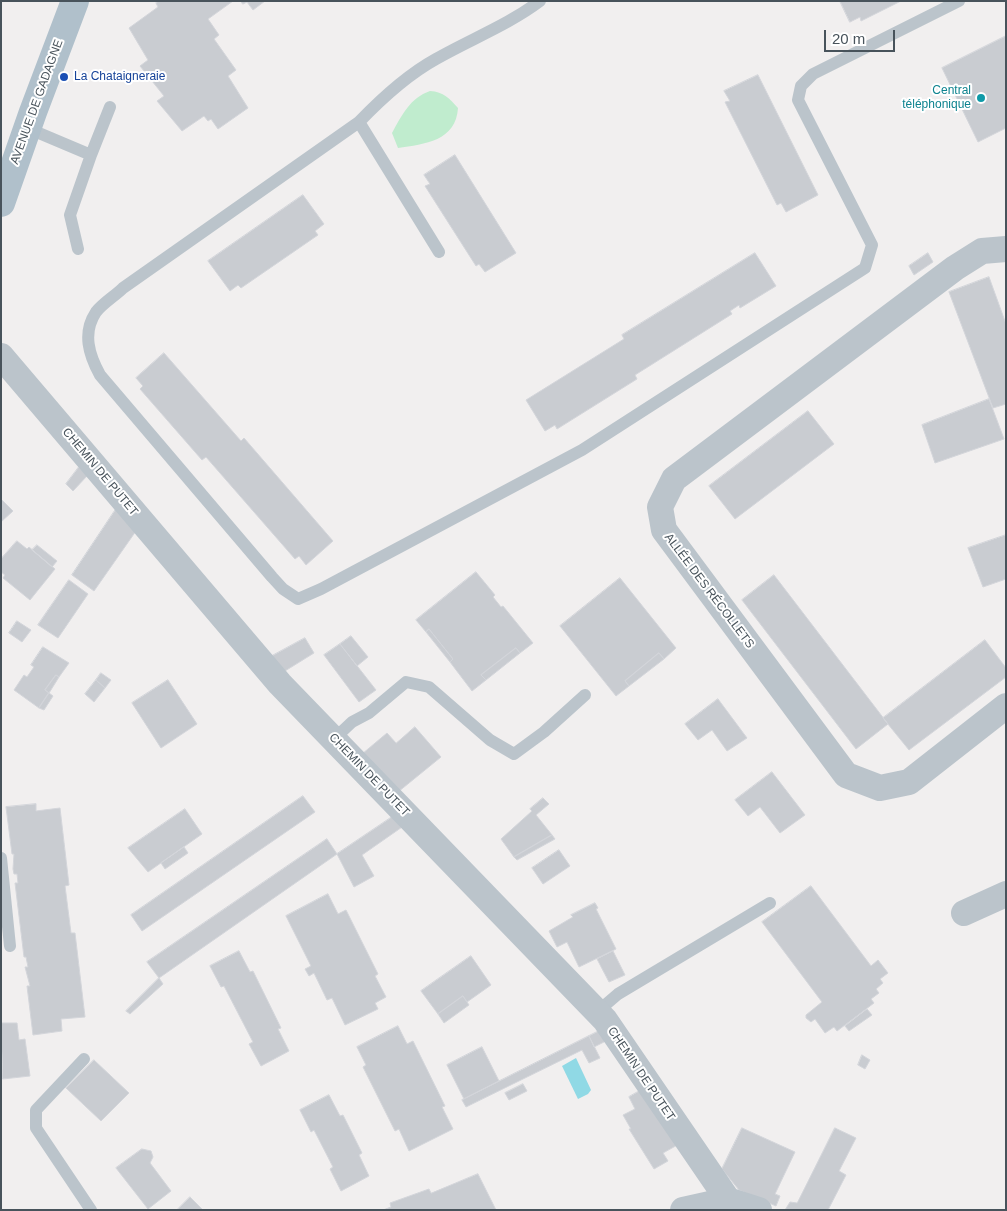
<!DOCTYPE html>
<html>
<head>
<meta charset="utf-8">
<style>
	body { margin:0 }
	#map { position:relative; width:1007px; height:1211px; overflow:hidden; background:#f1efef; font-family:Arial,sans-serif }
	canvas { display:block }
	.frame { position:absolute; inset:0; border:2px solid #48535b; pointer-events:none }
	.scale { position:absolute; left:824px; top:30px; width:71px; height:22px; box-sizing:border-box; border:2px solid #48535b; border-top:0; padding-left:6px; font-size:15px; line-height:18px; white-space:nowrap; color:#48535b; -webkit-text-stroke:4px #fff; paint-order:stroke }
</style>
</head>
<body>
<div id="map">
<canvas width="1007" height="1211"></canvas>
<div class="frame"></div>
<div class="scale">20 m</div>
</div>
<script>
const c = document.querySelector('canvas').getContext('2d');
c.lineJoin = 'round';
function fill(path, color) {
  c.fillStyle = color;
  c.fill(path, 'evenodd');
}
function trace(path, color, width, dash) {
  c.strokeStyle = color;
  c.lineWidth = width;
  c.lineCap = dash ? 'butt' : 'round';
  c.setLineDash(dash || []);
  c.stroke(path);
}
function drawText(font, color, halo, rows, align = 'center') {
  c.font = font + ' Arial,sans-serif';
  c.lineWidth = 4;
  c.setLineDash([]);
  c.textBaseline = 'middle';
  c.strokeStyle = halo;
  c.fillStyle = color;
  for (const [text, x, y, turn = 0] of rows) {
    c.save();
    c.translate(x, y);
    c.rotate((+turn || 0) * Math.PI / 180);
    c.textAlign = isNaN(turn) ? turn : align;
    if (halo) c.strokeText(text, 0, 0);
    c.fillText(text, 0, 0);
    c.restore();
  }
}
fill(new Path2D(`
	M430,91C444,92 449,98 458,108C456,141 425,144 398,148L392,133C402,115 410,98 430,91Z`), '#c0ecce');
fill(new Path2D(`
	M576,1058L591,1090L588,1094L578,1099L562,1066Z`), '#90d9e5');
const building = new Path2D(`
	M159,1H233L208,19L219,35L214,39L236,70L228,76L248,108L218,129L211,119L208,121L204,116L182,131L157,101L164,96L140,66L148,60L129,28L158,7L156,3Z
	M241,1H265L253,10L247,2L243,4Z
	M840,1H901L861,21L860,17L850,22Z
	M1006,36V128L978,142L942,68Z
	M758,75L818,195L786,212L781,203L777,205L725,102L730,101L724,91Z
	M455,155L516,253L485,272L479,264L476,266L425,186L430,184L424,175Z
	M303,195L324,224L315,231L318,235L241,288L238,285L230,291L208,261Z
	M755,253L776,286L740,308L739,305L730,311L732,314L635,375L637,379L557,429L555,425L545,431L526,400L624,339L622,335Z
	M928,253L933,262L914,275L909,266Z
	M989,277L1006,324V404L993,408L949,292Z
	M164,353L241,441L244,438L333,541L306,565L299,556L295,559L206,457L202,460L140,389L143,386L136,378Z
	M989,399L1004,439L935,463L922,425Z
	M808,411L834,444L735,519L709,486Z
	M79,467L87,476L73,491L66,484Z
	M1,499L13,511L1,522Z
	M116,509L136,531L94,591L72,575Z
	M1006,535V579L983,587L968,548Z
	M17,541L27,549L29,547L55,569L30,600L3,578L5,575L1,572V559Z
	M37,545L57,561L52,567L32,550Z
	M476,572L495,595L493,597L501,607L503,606L533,643L520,653L516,648L481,675L486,680L472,691L450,662L453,659L429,629L426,632L416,620Z
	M774,575L888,724L856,749L742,600Z
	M620,578L676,648L664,659L659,653L625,681L629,686L616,696L560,626Z
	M69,580L88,594L58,638L38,625Z
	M17,621L31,630L22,642L9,633Z
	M429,629L453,659L450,662L426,632Z
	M351,636L368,657L357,666L340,644Z
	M305,638L314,653L285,671L272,656Z
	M985,640L1006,668V677L909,750L883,718Z
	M340,644L376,690L359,702L324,655Z
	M43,647L69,663L59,677L56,675L45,690L49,693L39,708L14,690L24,675L27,677L34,667L31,665Z
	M516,648L520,653L486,680L481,675Z
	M659,653L664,659L629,686L625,681Z
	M101,673L111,680L105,688L96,680Z
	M56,675L59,677L49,693L45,690Z
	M96,680L105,688L94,702L85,694Z
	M168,680L197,724L161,748L132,703Z
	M49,693L53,696L44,710L39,708Z
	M718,699L747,738L727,751L712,730L698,740L685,724Z
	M415,727L441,757L398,792L362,754L387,733L396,743Z
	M772,772L805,815L780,833L760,807L748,816L735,800Z
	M303,796L315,812L142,931L131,915Z
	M543,798L549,804L536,815L552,835L514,857L501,839L532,811L530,809Z
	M36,804V811L60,808L69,885L65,886L71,933H75L85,1017L61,1019L62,1031L33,1035L27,986H30L25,967H28L26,957H24L15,883H18L17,874H14L13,869L14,854H12L6,807Z
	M185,809L202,834L148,872L128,848Z
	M395,815L405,825L362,855L374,876L354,887L337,854Z
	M552,835L555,839L517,860L514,857Z
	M327,839L337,854L159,978L147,962Z
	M184,847L188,853L165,869L161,863Z
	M559,850L570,866L543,884L532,868Z
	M811,886L871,966L878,960L888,973L880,979L883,983L876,989L879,993L871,999L874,1003L837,1031L834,1027L825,1033L815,1019L811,1022L806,1018V1015L822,1002L762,922Z
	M328,894L338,914L346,910L378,974L375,976L386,997L375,1003L378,1009L345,1025L332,998L327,1000L314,973L309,976L305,969L311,966L286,916Z
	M595,903L598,908L596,909L616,949L579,967L567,942L557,947L549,931L573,917L571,915Z
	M239,951L250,972L253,971L281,1028L278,1029L289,1051L261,1066L249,1044L253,1042L224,986L221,987L210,966Z
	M613,951L625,975L609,982L597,959Z
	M471,956L491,985L467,1002L463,996L438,1014L421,991Z
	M159,978L163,984L130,1014L126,1011Z
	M463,996L469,1005L444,1023L438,1014Z
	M867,1009L872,1015L849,1031L845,1026Z
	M1,1023H17L19,1040L25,1039L30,1076L3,1079Z
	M398,1026L407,1044L413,1041L445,1106L442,1107L453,1129L409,1151L399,1129L395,1131L363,1067L366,1065L357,1047Z
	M601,1030L608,1040L594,1047L589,1036Z
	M589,1036L600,1058L589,1063L582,1050L466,1107L462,1100Z
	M482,1047L499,1081L464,1099L447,1065Z
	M862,1055L870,1060L865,1069L858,1065Z
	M94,1060L129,1093L101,1121L66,1088Z
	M523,1084L527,1091L509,1100L505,1093Z
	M643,1089L681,1143L663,1153L668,1161L654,1169L629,1129H631L623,1115L635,1109L629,1097Z
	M329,1095L340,1116L343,1115L362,1153L359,1155L369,1176L341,1191L330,1169L333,1167L314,1130L311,1132L300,1110Z
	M742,1128L795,1152L775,1194L780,1196L776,1206L739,1190L722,1169Z
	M835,1128L856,1138L839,1171L846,1175L828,1210H785L790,1202L797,1203Z
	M142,1149L151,1151L153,1157L150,1163L171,1191L148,1209L116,1168Z
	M478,1174L496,1210H383L391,1207L390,1203L429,1189L431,1193Z
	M190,1197L203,1210H177Z`);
fill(building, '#c9ccd1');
trace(building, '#d3d5da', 1);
trace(new Path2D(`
	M540,1C508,25 471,39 436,59C407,75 382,98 359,122L123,288C115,296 103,303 96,312C82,333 89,355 100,375L272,577L283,589L298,599L321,589L582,450L865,268L872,245L798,100L801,86L813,74L959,1
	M359,122L439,252
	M27,128L91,155L70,215L78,249
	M91,155L110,107
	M334,739L352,722L369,713L406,682L429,687L490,740L514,754L544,732L585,695
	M1,858L10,946
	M597,1012L618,994L770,903
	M84,1059L36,1110V1128L91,1210`), '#bbc4cb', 12);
trace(new Path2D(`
	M1006,249L982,251L955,268L674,479L660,507L664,530L846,775L880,788L909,782L1006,706
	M1,356L280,684L605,1020L728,1200
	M964,913L1006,894
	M683,1210L728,1200L759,1210`), '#bbc4cb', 26);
trace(new Path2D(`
	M1,203L33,112L75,1`), '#b0c0cb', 28);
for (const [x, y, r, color] of [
	[64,77,5,"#1a4fb4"],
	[981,98,5,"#0f9aa8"]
]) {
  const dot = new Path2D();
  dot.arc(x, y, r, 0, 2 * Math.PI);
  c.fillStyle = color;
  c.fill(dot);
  trace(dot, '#fff', 2);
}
drawText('12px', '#164399', '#fff', [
	["La Chataigneraie",74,77]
], 'left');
drawText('12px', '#0d838f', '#fff', [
	["Central",971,91],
	["téléphonique",971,105]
], 'right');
drawText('12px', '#48535b', '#fff', [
	["AVENUE DE GADAGNE",37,102,-70],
	["CHEMIN DE PUTET",100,472,50],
	["ALLÉE DES RÉCOLLETS",709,591,53],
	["CHEMIN DE PUTET",369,775,46],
	["CHEMIN DE PUTET",641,1074,56]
]);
</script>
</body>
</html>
